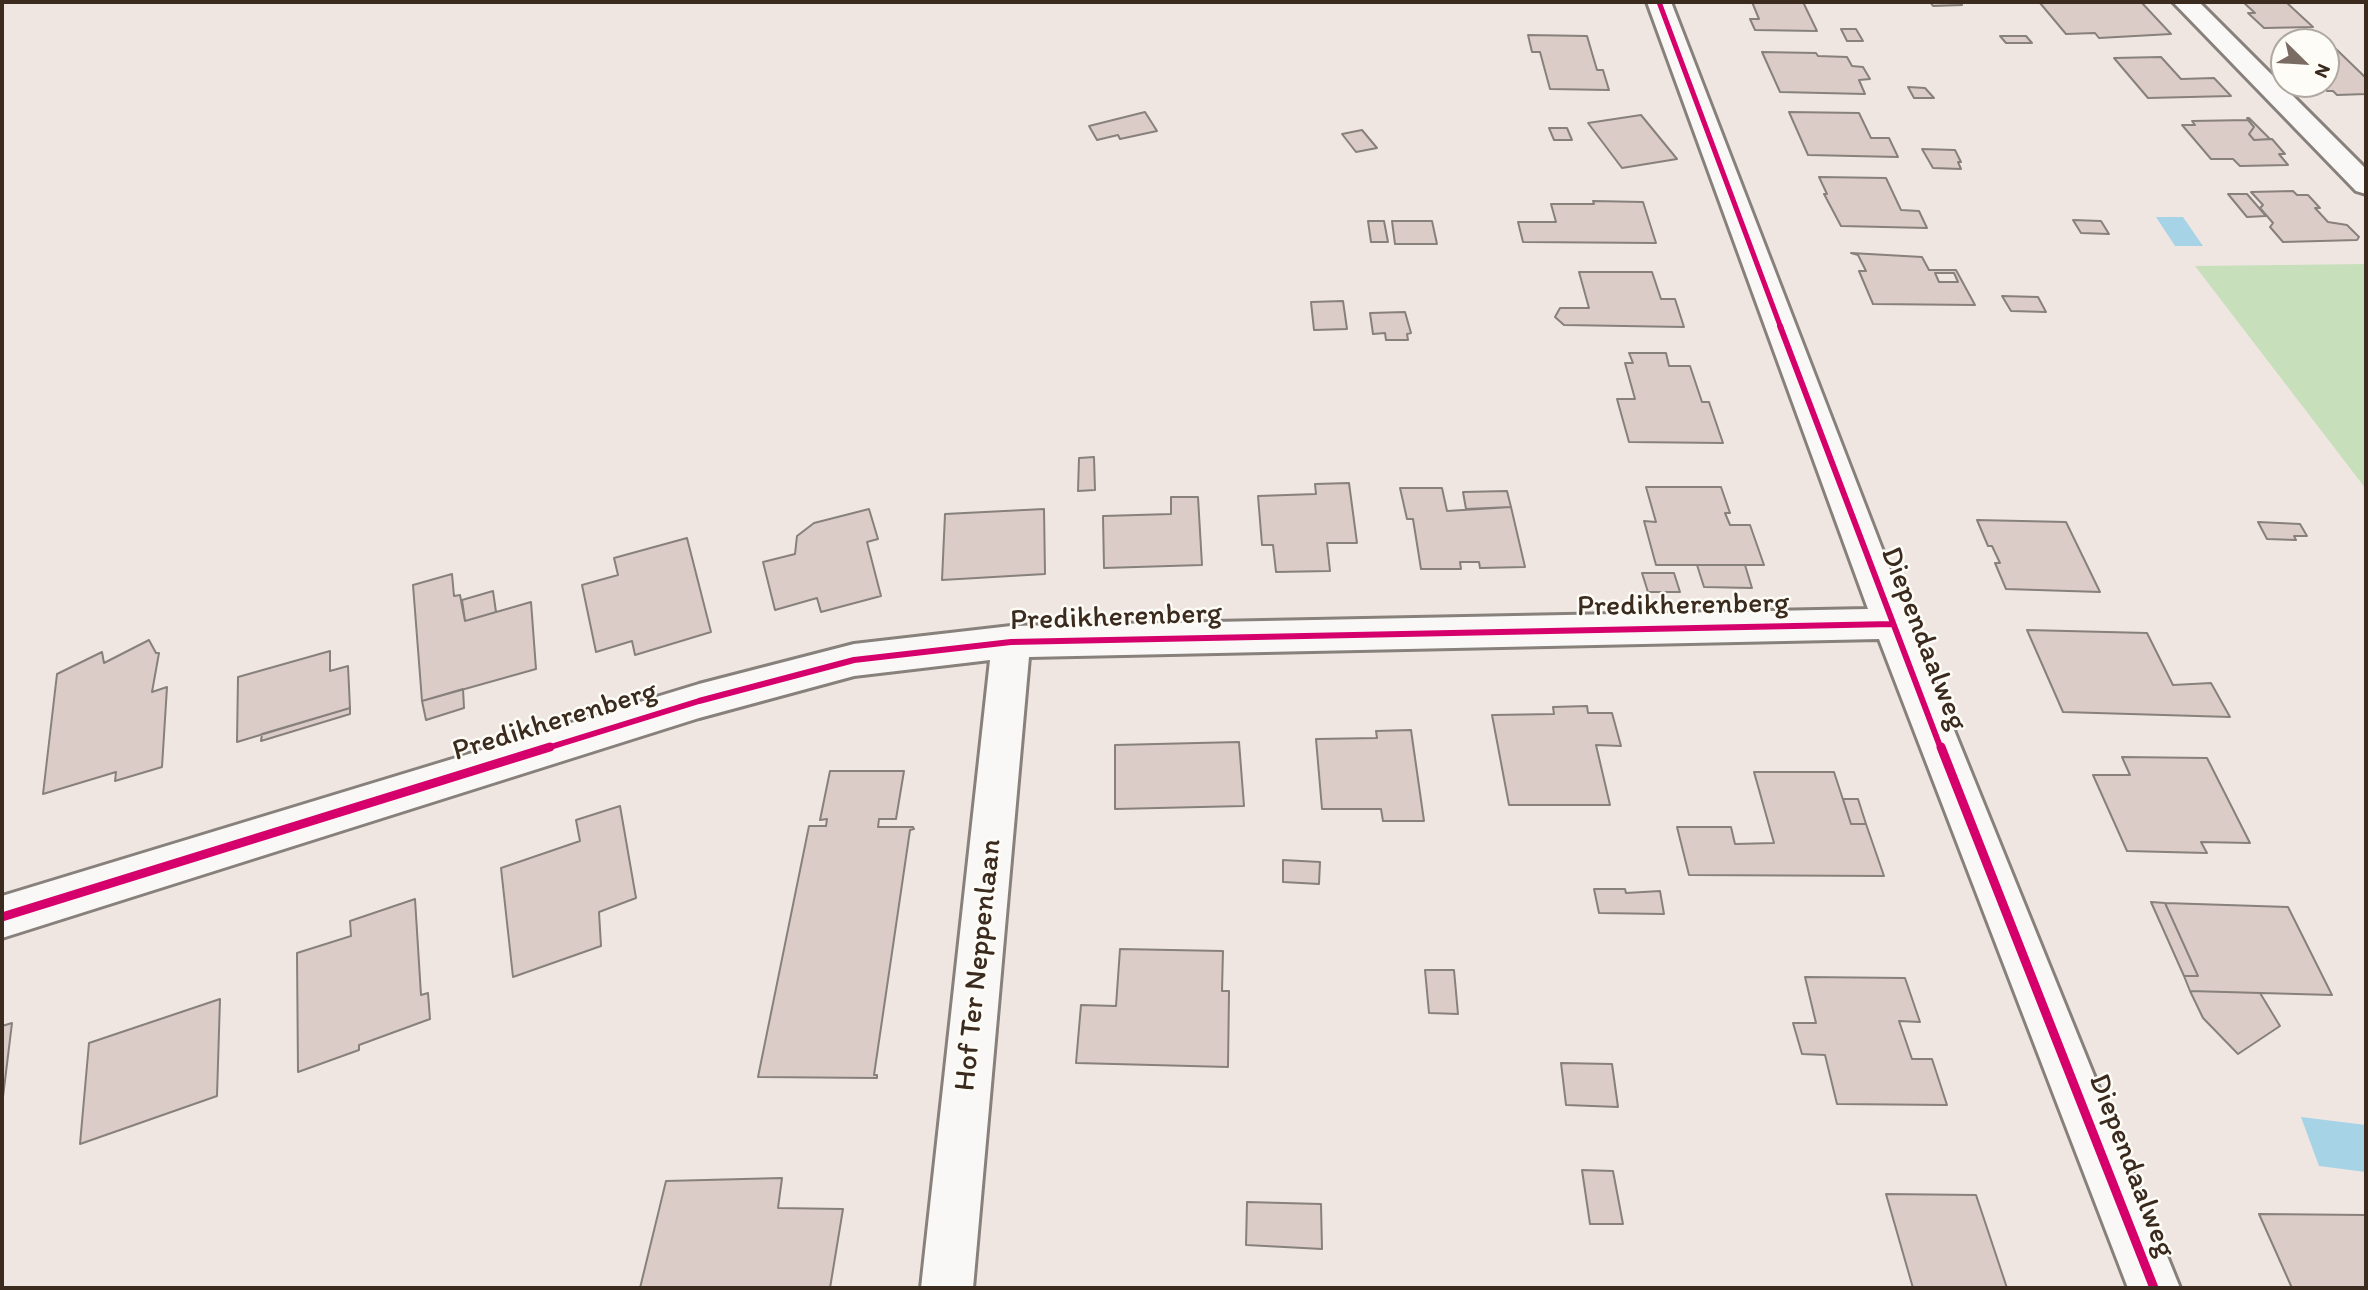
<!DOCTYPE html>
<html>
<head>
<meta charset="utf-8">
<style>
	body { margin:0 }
	#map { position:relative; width:2368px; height:1290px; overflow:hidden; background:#efe6e2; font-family:Itim,sans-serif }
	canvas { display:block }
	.frame { position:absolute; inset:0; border:4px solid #3b2a1e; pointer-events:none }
	.north { position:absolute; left:2270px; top:28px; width:70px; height:70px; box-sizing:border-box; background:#fdfcf7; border:2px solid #afa8a0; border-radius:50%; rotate:114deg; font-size:19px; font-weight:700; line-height:28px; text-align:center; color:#3b2a1e }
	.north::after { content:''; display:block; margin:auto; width:24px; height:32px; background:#7a6c63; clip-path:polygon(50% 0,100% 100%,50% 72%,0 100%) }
</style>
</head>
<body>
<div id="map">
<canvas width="2368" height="1290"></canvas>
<div class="frame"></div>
<div class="north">N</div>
</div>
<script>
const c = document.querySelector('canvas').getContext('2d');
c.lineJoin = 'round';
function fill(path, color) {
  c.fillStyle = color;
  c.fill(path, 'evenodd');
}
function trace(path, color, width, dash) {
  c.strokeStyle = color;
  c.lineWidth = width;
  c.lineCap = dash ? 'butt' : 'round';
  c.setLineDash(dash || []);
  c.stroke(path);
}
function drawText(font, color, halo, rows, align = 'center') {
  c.font = font + ' Itim,sans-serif';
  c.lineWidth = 5;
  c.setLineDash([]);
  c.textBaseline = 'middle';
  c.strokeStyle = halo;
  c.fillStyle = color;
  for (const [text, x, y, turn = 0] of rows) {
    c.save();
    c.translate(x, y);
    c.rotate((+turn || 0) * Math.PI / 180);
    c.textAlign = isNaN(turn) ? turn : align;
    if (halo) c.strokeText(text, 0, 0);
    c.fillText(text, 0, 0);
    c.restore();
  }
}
fill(new Path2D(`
	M2366,264V489L2195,266Z`), '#c7dfba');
fill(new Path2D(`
	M2156,217H2183L2203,246H2175Z
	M2301,1117L2366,1125V1172L2319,1166Z`), '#a6d4e6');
const building = new Path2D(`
	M1752,2H1803L1817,31L1755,30L1750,19H1759Z
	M1930,2H1959L1962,5L1933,6Z
	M2243,2H2286L2313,27L2264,28L2248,13H2255Z
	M2040,3H2142L2171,34L2099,38L2095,33L2066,34Z
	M1841,29H1856L1863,41H1847Z
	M1528,35L1587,36L1597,70H1603L1609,90L1550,89L1540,52H1532Z
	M2000,36H2026L2032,43H2006Z
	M2326,49H2336L2366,78V94L2337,95L2333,91H2327L2319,84H2326Z
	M1762,52L1816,53L1818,56L1847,57L1852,66L1863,67L1870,79L1859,80L1865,94L1780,92Z
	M2161,57L2181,79L2214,78L2231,96L2148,98L2114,58Z
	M1908,87L1925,88L1934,98H1914Z
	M1145,112L1157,131L1120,139L1118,135L1097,140L1089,126Z
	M1789,112L1859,113L1871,138H1889L1898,157L1808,155Z
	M1641,115L1677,159L1622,168L1588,123Z
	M2247,118H2249L2270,139L2254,140L2249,134L2254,127Z
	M2248,120L2254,127L2249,134L2254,140L2272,139L2285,154H2279L2288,165L2240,166L2233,159H2211L2182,125H2195L2192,121Z
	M1549,128H1567L1572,140H1554Z
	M1362,130L1377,148L1356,152L1342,134Z
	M1922,149L1955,150L1961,162H1958L1961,169L1933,168Z
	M1819,177L1886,178L1901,210L1919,211L1927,228L1841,226L1824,194H1827Z
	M2293,191L2297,195H2308L2320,208H2315L2328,222L2347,225L2359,237L2357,240L2283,242L2270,227L2273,223L2260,208L2263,205L2251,192Z
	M2228,194H2247L2266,216L2247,217Z
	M1593,201L1643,202L1656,243L1523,242L1518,222H1556L1551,204H1594Z
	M2073,220L2101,221L2109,234L2081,233Z
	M1368,221H1384L1388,242H1371Z
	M1392,221H1432L1437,244H1395Z
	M1851,253L1922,257L1929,270H1956L1975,305L1873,304L1859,271H1866L1858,255ZM1935,273H1954L1958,282H1939Z
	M1579,272H1652L1661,299H1675L1684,327L1564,325L1555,317L1560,308H1589Z
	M2002,296L2038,297L2046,312L2011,311Z
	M1343,301L1347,329L1314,330L1311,302Z
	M1405,312L1411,333L1407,334L1408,340H1386L1385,333L1373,334L1370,313Z
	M1629,353H1666L1669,366H1690L1702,402H1709L1723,443L1629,442L1617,399H1635L1625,363H1633Z
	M1094,457L1095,490L1078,491L1079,458Z
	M1349,483L1357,543H1327L1330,571L1276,572L1273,545H1262L1258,496L1316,494L1315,484Z
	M1646,487H1721L1730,513H1725L1730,525H1750L1764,565H1656L1644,521L1656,522Z
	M1400,488H1442L1447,511L1511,507L1525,567L1480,568L1479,562H1460L1461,569H1421L1413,519H1407Z
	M1507,491L1511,507L1466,509L1463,492Z
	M1171,497H1198L1202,565L1104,568L1103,516L1171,514Z
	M869,509L878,539L867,542L881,596L821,612L817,598L775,610L763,562L795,554L797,536L814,523Z
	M1044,509L1045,574L942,580L945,514Z
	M1977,520L2066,522L2100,592L2006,589L1995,563H2000L1992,546H1988Z
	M2258,522L2300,524L2307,536H2294L2296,540L2267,539Z
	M687,538L711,632L635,655L632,641L596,652L582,585L618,575L614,558Z
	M1697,565H1745L1752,588L1704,587Z
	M1642,573H1674L1680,592H1648Z
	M452,574L454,596L460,595L465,621L531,602L536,669L422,701L413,585Z
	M493,591L496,612L465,621L462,600Z
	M2027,630L2147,633L2173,685L2211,683L2230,717L2063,712Z
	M149,640L156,653H159L152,692L167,687L162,767L115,781L116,772L43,794L57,674L102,652L104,663Z
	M330,651V671L348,666L350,708L237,742L238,677Z
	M463,689L464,708L426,720L422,701Z
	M1587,706L1588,713H1612L1621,746L1596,745L1610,805H1509L1492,715L1554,714L1553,707Z
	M350,708V714L261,741L262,734Z
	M1411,730L1424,821H1383L1381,809H1322L1316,739L1377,738L1376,731Z
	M1239,742L1244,806L1115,809V745Z
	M2122,757L2207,758L2250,843L2201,842L2207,853L2127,851L2093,775H2130Z
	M830,771H904L896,819H879L878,827H913L914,829L910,830L874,1075H877V1078L758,1077L809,826H826L827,819L820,820Z
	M1754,772H1834L1851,824H1866L1884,876L1689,875L1677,827H1731L1735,844L1774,843Z
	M1843,799H1858L1866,824H1851Z
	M620,806L636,898L599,912L601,946L513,977L501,868L580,841L576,820Z
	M1283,860L1320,862L1319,884L1283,882Z
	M1594,889H1625L1626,893L1660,891L1664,914L1599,913Z
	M415,899L421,995L428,993L430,1019L359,1045V1050L298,1072L297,953L351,936L350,921Z
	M2151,902L2165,903L2198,976H2184Z
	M2165,903L2288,907L2332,995L2190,991L2184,976H2198Z
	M1120,949L1223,951L1222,991H1229L1228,1067L1076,1063L1081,1005L1116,1006Z
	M1425,970H1454L1458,1014L1429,1013Z
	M1805,977L1905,978L1920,1022L1899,1021L1912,1059H1932L1947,1105L1837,1104L1825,1055L1802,1054L1793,1023H1816Z
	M2190,991L2260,993L2280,1026L2238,1054L2203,1018Z
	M220,999L217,1096L80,1144L89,1043Z
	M12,1023L2,1105V1026Z
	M1561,1063L1612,1064L1618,1107L1566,1105Z
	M1582,1170L1613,1171L1623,1224H1590Z
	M782,1178L778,1208L843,1209L830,1288H640L666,1181Z
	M1886,1194L1976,1195L2007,1288H1913Z
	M1247,1202L1321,1204L1322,1249L1246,1245Z
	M2259,1214L2366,1215V1288H2292Z`);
fill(building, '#dbccc8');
trace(building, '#87807b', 2);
const minor = new Path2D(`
	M1647,2H1671L1911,624L2180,1288H2128L1879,639L1029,657L973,1288H921L990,660L854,676L699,718L2,938V896L699,684L854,644L1011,626L1868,609Z
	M2173,2H2199L2366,169V194L2356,191Z`);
trace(minor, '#87807b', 6);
fill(minor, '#f9f8f6');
trace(new Path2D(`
	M1659,2L1781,328`), '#d6006c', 5);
trace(new Path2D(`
	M1780,326L1941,749
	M544,749L699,701L854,660L1011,642L1892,624`), '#d6006c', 6);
trace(new Path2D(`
	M1941,747L2154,1288
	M2,917L550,747`), '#d6006c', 9);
drawText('30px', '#3b2a1e', '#fdfcf7', [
	["Predikherenberg",1683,606,-1],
	["Predikherenberg",1116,618,-2],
	["Diependaalweg",1923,639,69],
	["Predikherenberg",555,722,-17],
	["Hof Ter Neppenlaan",979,965,-84],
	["Diependaalweg",2131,1166,69]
]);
</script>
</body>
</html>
